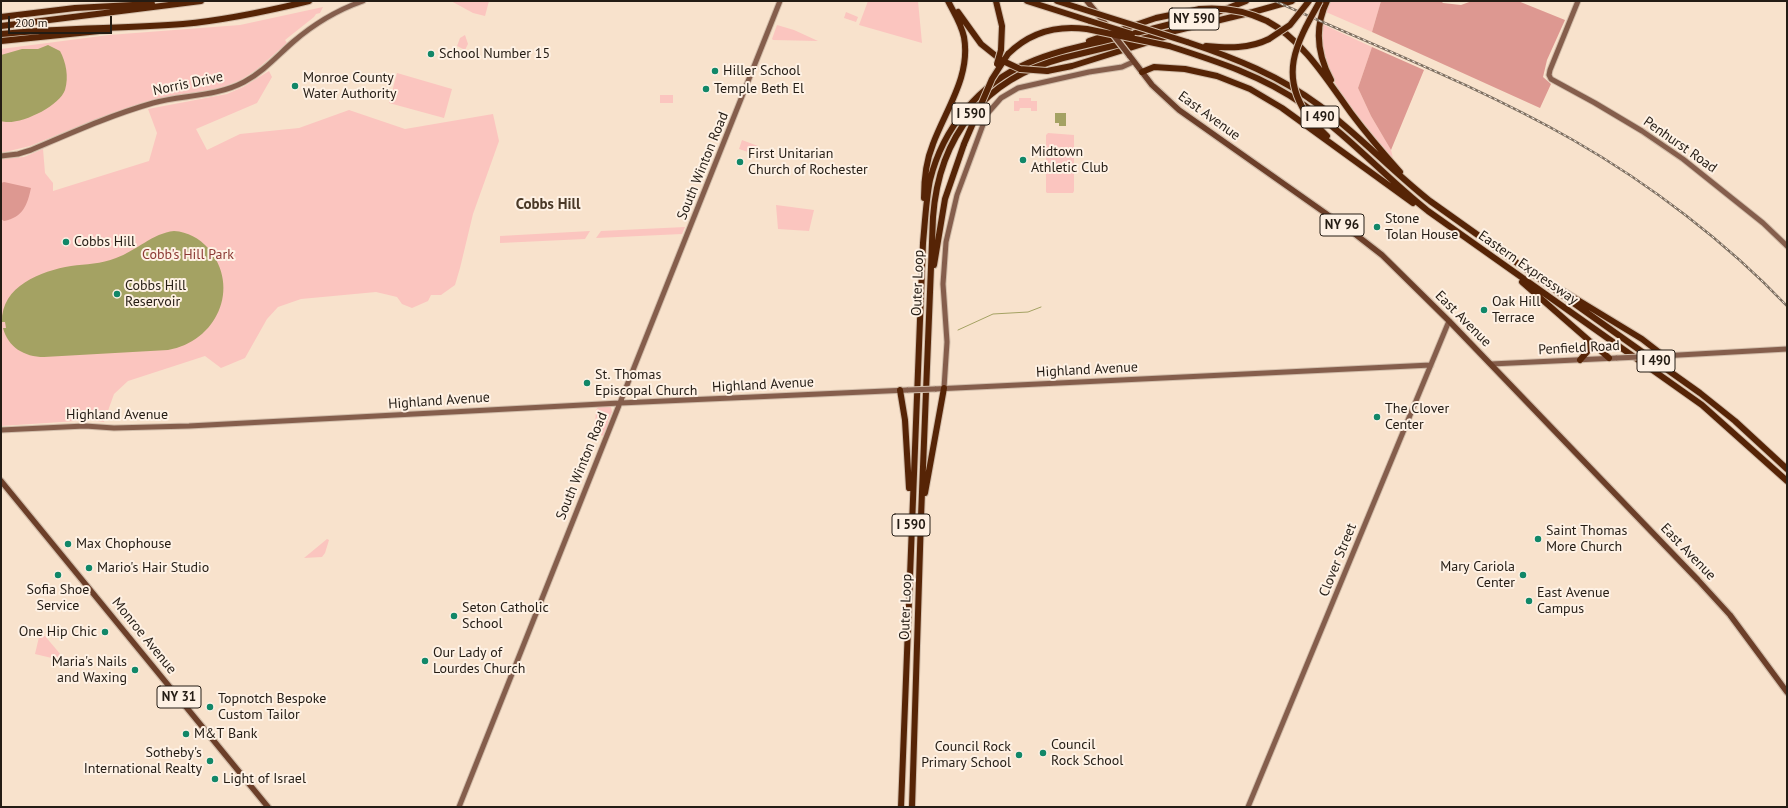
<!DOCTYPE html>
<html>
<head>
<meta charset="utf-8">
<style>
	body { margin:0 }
	#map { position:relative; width:1788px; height:808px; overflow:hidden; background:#f8e2cc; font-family:"PT Sans",sans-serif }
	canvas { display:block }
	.frame { position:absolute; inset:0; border:2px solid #241c14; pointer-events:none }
	.scale { position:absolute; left:8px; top:16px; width:104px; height:18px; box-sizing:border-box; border:2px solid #241c14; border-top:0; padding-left:5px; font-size:12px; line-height:14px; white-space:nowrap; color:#241c14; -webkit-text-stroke:3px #fef1e4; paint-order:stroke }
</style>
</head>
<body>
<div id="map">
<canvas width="1788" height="808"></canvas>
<div class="frame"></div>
<div class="scale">200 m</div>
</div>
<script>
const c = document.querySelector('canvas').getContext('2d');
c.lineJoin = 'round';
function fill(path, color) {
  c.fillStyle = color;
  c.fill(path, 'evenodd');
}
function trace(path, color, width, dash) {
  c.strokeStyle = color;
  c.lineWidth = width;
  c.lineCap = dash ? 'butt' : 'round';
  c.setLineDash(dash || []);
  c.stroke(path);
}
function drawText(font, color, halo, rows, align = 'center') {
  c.font = font + ' "PT Sans",sans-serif';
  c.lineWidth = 4;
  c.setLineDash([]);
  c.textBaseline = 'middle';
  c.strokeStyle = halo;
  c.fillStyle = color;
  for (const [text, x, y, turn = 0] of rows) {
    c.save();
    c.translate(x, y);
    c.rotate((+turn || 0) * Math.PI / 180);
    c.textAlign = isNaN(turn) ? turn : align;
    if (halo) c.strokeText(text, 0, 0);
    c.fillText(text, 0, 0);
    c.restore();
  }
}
fill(new Path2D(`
	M451,1H489L485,16L473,13Z
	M868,1H918L922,43L859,25Z
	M1331,1H1381L1372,32L1326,12Z
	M323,7L320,13L316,14L314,17L285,40L287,43L256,70L241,80L223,87L151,102L94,120L30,146L1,153V49L109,35L240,25Z
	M846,12L858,17L856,22L844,18Z
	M1322,24L1372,47L1358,88L1371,116L1391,150L1393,158C1363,125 1314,72 1322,24Z
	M777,25L794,30L818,41L773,40L772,39Z
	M465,35L468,44L465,50L457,46L460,38Z
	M269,71L272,77L257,103L196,129L207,150L240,134L299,128L349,110L405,129L493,114L499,141L473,214L460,268L455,285L441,295H431L428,301L412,308L402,304L397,297L376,292L301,299L278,307L267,319L245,358L221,368L205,356L128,381L114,394L104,422L91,420L1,426V159L24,157L43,149L45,173L53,183V191L149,161L157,133L148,109L227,94L243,87Z
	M397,73L452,89L444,118L389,103Z
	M660,95H673V103H660Z
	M1019,98H1031V101H1037V111H1031V108H1020L1019,111H1014V101H1019Z
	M1048,133L1074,135V191L1073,193H1047L1046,192V135Z
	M742,140L758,146L754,154L739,149Z
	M776,205L814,210L809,231L778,229Z
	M685,227L682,234L596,238L601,231Z
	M590,231L585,239L500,243V236Z
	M598,407H611L612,412L608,421L609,422L603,436L590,431L595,426L596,410Z
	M327,539L329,540L325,553L322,557L304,558Z
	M41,635L45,636L61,655L60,660L35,654L39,637Z`), '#fbc5bf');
fill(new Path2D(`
	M1381,1H1441L1443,3L1461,5L1472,1H1518L1565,20L1547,60L1543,77L1551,84L1540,108L1372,32Z
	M1372,47L1424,70L1391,150L1371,116L1358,88Z
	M4,182L31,188C27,206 23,217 4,221L1,219V183Z`), '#dd9891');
fill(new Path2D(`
	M48,45L60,51C66,62 69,77 65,90C59,107 17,127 1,121V55L22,49H38Z
	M1055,113H1066V126H1059V123H1055Z
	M174,231C188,232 199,238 208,248C242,288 216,342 168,350L44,357C24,357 8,347 3,328H6L5,322H2C1,286 41,271 71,266C86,264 101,264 116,258C136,251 153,233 174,231Z`), '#a4a263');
trace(new Path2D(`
	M958,330L993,314L1028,312L1041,307`), '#a4a263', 1);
const secondary = new Path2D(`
	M1578,1L1550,70L1549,75L1551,79L1595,103L1642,131L1683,159L1763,223L1787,246
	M1,156L18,154L31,150C71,133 111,115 153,103C182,95 216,97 244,82C263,72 277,56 293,42C314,24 337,10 363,1
	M1661,356L1787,349
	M1491,364L1617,358
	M944,388L947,342L943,284L946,242L957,195L987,114L1001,98L1018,88L1089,72L1122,67L1133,62
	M935,389L1431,365
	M1,430L85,426L114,428L189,426L620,403L908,390
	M459,807L780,1
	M1248,807L1449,321`);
const primary = new Path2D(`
	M1087,1L1108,27
	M1129,55L1152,85L1179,110L1355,234L1382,255L1449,321L1698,580L1730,615L1787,692
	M1,481L268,807`);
const highway = new Path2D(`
	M996,1L1002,26L1001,50
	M1027,1L1090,21
	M1057,1L1076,7
	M1327,1C1314,28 1317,54 1331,80
	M958,12L981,44L1001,60
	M1,17L75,8L152,4
	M1267,21C1304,41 1327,80 1351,113C1366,133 1383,153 1400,172
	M1,26L201,1
	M1,34C62,27 123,29 183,24C226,20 268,11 309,1
	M1128,35L1218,12L1246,1
	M1,41L109,30
	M1089,41L1156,18L1200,9
	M1187,42C1235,58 1280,76 1320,106C1359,135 1392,171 1430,201L1700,393L1735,421L1787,469
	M1169,46C1216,61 1263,76 1304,105C1349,136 1385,177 1428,211L1702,405L1787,481
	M1206,46C1228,48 1249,49 1269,39
	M1008,54C1030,32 1057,25 1087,29
	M1047,71L1072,66L1168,36
	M1142,72L1154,67L1185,69L1217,76L1250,89L1282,108L1413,203
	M1310,119L1327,136
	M924,198C924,180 926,161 933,144C946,109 971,76 964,37C961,23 954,13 948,1
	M934,265L945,199L964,144
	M1522,282L1609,358
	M1563,291L1642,339L1664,356
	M1580,360L1587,352L1588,340
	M900,390L905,420L909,488
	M925,493L944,388
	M901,807L923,243C925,222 926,200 930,180C943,128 979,84 1028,63C1057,50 1089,45 1119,37
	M912,807L921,517L933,217C939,136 984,79 1063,58L1253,12L1292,1`);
trace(secondary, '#d2beab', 7);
trace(primary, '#d2beab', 8);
trace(highway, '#d2beab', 8);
trace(secondary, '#855e4c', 5);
trace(primary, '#6c3f29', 5.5);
trace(highway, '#562406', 6);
const rail = new Path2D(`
	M1275,1C1375,46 1478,86 1573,140C1650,184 1726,242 1787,306`);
trace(rail, '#7d6f61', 2.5);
trace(rail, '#fef1e4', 1, [3]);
const secondaryBridge = new Path2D(`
	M1617,358L1661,356
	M908,390L935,389`);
const primaryBridge = new Path2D(`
	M1112,33L1129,55`);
const highwayBridge = new Path2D(`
	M1076,7L1187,42
	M1200,9C1223,7 1246,11 1267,21
	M1090,21L1132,34
	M1087,29L1169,46
	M1269,39L1290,25L1309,1
	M1001,60L1020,69L1047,71
	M997,64L1001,50
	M1310,119C1277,75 1297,42 1320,1
	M964,144L992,79L1008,54`);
trace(secondaryBridge, '#d2beab', 7, []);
trace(primaryBridge, '#d2beab', 8, []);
trace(highwayBridge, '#d2beab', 8, []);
trace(secondaryBridge, '#855e4c', 5);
trace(primaryBridge, '#6c3f29', 5.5);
trace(highwayBridge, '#562406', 6);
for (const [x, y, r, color] of [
	[431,54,4,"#118768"],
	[715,71,4,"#118768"],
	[295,86,4,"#118768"],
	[706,89,4,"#118768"],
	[1023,160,4,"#118768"],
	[740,162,4,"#118768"],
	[1377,227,4,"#118768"],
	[66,242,4,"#118768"],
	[117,294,4,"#118768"],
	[1484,310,4,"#118768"],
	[587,383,4,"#118768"],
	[1377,417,4,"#118768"],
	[1538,539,4,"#118768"],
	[68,544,4,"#118768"],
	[89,568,4,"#118768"],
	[58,575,4,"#118768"],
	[1523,575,4,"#118768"],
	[1529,601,4,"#118768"],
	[454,616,4,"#118768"],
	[105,632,4,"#118768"],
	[425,661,4,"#118768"],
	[135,670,4,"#118768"],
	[210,707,4,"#118768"],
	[186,734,4,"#118768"],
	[1043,753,4,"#118768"],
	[1019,755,4,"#118768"],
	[210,761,4,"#118768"],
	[215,779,4,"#118768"]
]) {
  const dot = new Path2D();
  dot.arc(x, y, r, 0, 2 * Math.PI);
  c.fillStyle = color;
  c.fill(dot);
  trace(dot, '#fef1e4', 1.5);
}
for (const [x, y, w] of [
	[1194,19,50],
	[971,114,38],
	[1320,117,38],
	[1342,225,44],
	[1656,361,38],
	[911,525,38],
	[179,697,44]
]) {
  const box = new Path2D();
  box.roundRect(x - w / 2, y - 11, w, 22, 3);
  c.fillStyle = '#fef1e4';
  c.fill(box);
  trace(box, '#241c14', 1);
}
drawText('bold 13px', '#241c14', null, [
	["NY 590",1194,19],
	["I 590",971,114],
	["I 490",1320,117],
	["NY 96",1342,225],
	["I 490",1656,361],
	["I 590",911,525],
	["NY 31",179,697]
]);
drawText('14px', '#241c14', '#fef1e4', [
	["School Number 15",439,54],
	["Hiller School",723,71],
	["Monroe County",303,78],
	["Water Authority",303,94],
	["Temple Beth El",714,89],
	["Midtown",1031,152],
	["Athletic Club",1031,168],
	["First Unitarian",748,154],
	["Church of Rochester",748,170],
	["Stone",1385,219],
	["Tolan House",1385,235],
	["Cobbs Hill",74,242],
	["Cobbs Hill",125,286],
	["Reservoir",125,302],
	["Oak Hill",1492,302],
	["Terrace",1492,318],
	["St. Thomas",595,375],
	["Episcopal Church",595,391],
	["The Clover",1385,409],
	["Center",1385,425],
	["Saint Thomas",1546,531],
	["More Church",1546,547],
	["Max Chophouse",76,544],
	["Mary Cariola",1515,567,"right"],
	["Center",1515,583,"right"],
	["Mario's Hair Studio",97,568],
	["Sofia Shoe",58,590,"center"],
	["Service",58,606,"center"],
	["East Avenue",1537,593],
	["Campus",1537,609],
	["Seton Catholic",462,608],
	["School",462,624],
	["One Hip Chic",97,632,"right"],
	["Our Lady of",433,653],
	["Lourdes Church",433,669],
	["Maria's Nails",127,662,"right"],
	["and Waxing",127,678,"right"],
	["Topnotch Bespoke",218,699],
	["Custom Tailor",218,715],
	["M&T Bank",194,734],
	["Council",1051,745],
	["Rock School",1051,761],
	["Council Rock",1011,747,"right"],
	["Primary School",1011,763,"right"],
	["Sotheby's",202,753,"right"],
	["International Realty",202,769,"right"],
	["Light of Israel",223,779]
], 'left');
drawText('14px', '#241c14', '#fef1e4', [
	["Norris Drive",188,84,-12],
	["East Avenue",1209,116,36],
	["Penhurst Road",1680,145,35],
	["South Winton Road",703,166,-68],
	["Eastern Expressway",1528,268,35],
	["Outer Loop",918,283,-88],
	["East Avenue",1463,319,45],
	["Penfield Road",1579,348,-3],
	["Highland Avenue",1087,370,-3],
	["Highland Avenue",763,385,-3],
	["Highland Avenue",439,401,-4],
	["Highland Avenue",117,415],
	["South Winton Road",582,466,-68],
	["East Avenue",1688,552,46],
	["Clover Street",1338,560,-68],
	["Outer Loop",906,607,-88],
	["Monroe Avenue",144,636,51]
]);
drawText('14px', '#8c3934', '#fef1e4', [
	["Cobb's Hill Park",188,255]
]);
drawText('bold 15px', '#4a3927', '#fef1e4', [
	["Cobbs Hill",548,205]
]);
</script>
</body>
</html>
